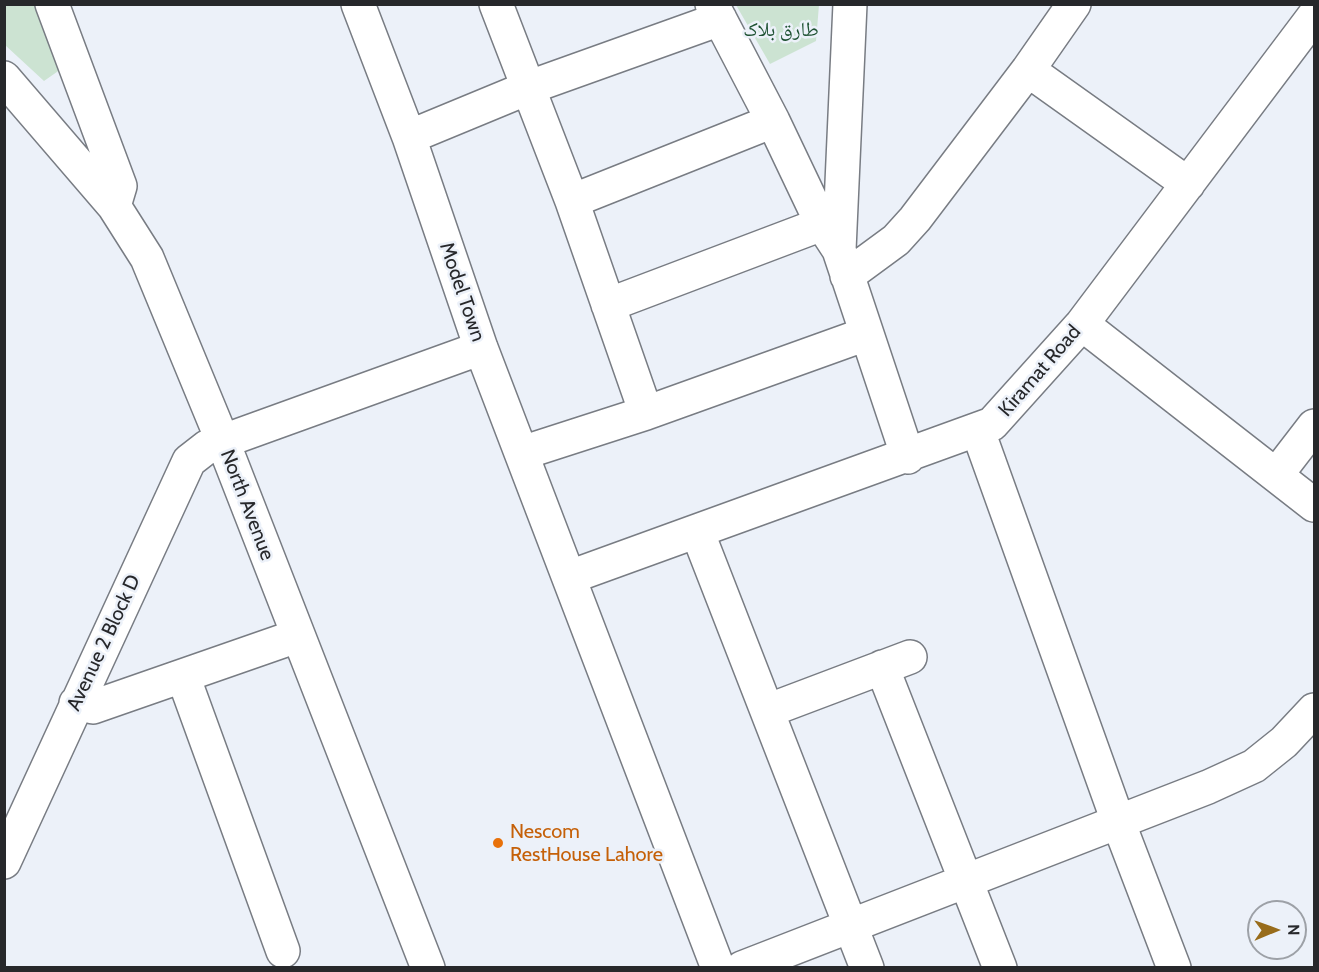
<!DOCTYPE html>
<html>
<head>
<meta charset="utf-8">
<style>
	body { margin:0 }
	#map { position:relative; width:1319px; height:972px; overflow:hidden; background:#ecf1f9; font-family:Cabin,sans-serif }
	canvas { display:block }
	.frame { position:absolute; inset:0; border:6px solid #27282b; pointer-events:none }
	.north { position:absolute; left:1247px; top:900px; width:60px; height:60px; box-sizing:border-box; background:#ecf1f9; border:2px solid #9da1a7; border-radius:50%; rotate:89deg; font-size:16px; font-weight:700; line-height:24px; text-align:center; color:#27282b }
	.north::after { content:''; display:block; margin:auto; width:21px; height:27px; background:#986c1b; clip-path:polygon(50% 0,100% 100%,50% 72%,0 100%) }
</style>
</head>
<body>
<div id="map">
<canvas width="1319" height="972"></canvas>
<div class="frame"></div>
<div class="north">N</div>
</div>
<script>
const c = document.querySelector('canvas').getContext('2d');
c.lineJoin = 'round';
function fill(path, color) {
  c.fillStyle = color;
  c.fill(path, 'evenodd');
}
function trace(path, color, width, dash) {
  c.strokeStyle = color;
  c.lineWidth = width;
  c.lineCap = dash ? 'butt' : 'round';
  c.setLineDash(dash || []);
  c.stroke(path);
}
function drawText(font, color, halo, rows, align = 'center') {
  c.font = font + ' Cabin,"Noto Naskh Arabic",sans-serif';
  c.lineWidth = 5;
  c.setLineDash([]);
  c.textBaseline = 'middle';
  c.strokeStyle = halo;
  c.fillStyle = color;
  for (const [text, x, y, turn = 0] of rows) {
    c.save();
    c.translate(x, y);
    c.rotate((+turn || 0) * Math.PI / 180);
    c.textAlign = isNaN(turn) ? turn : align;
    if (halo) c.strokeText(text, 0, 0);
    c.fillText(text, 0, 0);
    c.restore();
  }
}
fill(new Path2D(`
	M5,5H39L64,67L44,81L5,45Z
	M736,5H819L816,41L770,64Z`), '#cce3d2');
const minor = new Path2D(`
	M52,4L120,186L114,206
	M358,4L409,137L481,348L718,968
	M496,4L572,201L646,413
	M712,4L773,121L822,224L839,250L908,457
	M1028,70L1188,184
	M4,78L114,206L147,258L223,442L428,968
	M409,137L530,87L720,19
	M572,201L773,121
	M839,250L850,4
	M847,276L896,240L915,219L1028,70L1074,4
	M608,305L822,224
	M1082,324L1314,505
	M978,431L1119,824L1174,968
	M522,453L646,413L866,334
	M1277,474L1314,426
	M697,531L867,968
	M570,577L992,424L1082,324L1314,16
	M882,667L1000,968
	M183,676L283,951
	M76,703L93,707L297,636
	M767,711L910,657
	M4,862L189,461L207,447L481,348
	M742,968L1208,787L1254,766L1284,742L1314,710`);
trace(minor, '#787c83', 36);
trace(minor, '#fff', 33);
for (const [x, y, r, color] of [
	[498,843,6,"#e8710a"]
]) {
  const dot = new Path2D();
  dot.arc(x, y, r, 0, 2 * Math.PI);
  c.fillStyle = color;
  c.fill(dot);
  trace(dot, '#ecf1f9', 2);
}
drawText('20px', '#1f5233', '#ecf1f9', [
	["طارق بلاک",781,30]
]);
drawText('20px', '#27282b', '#ecf1f9', [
	["Model Town",462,292,71],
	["Kiramat Road",1040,371,-49],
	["North Avenue",247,505,69],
	["Avenue 2 Block D",104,643,-65]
]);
drawText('20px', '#c56008', '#ecf1f9', [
	["Nescom",510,832],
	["RestHouse Lahore",510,855]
], 'left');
</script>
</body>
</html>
